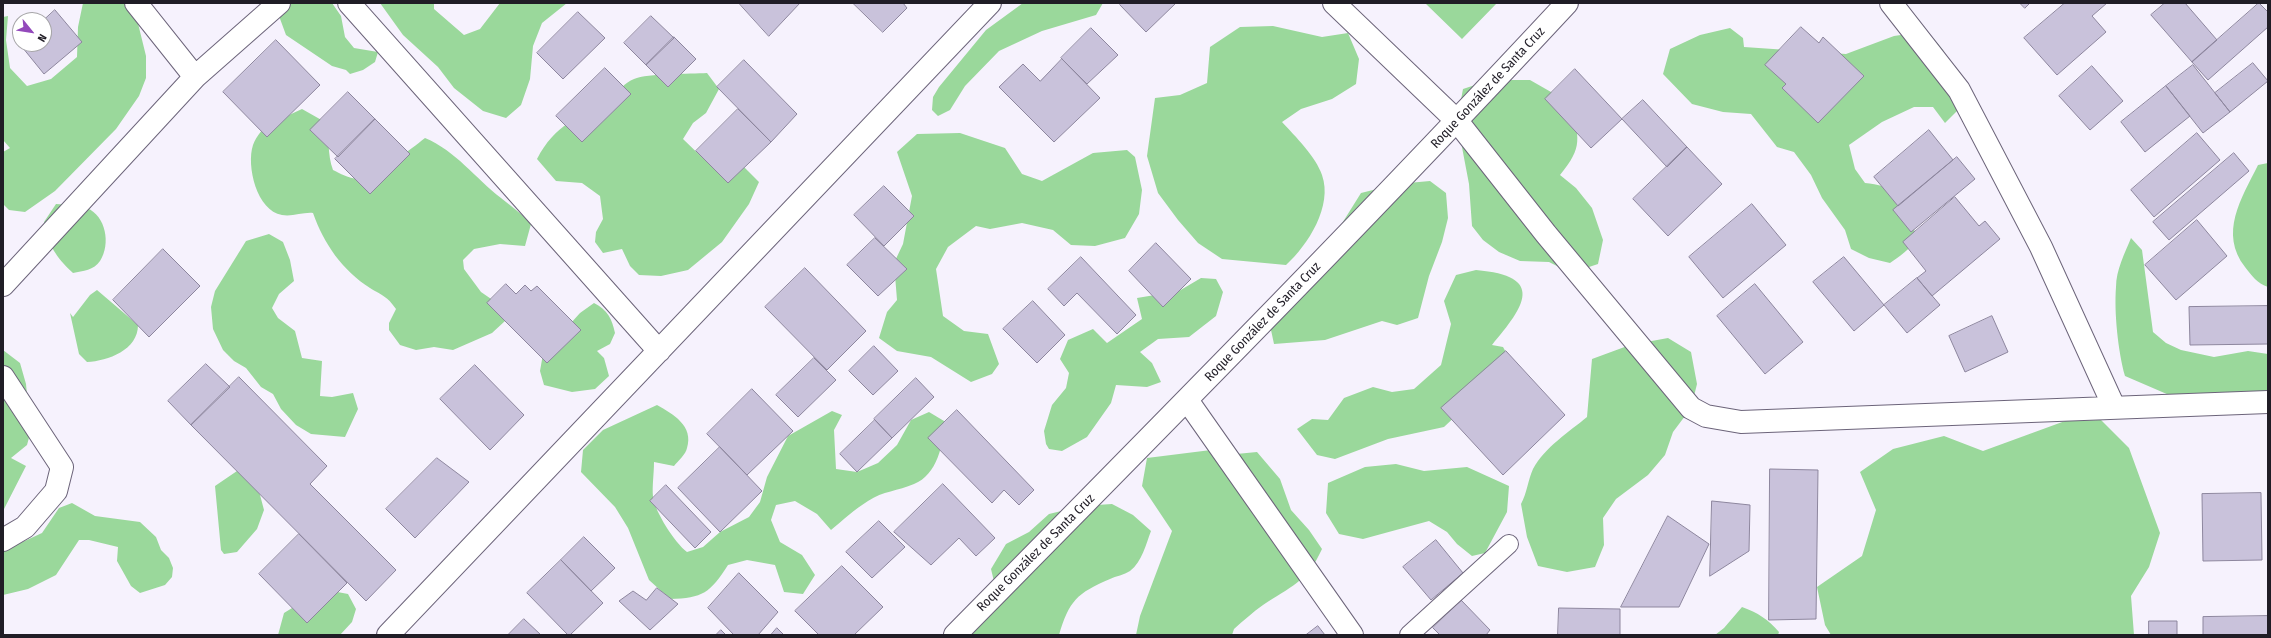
<!DOCTYPE html>
<html>
<head>
<meta charset="utf-8">
<style>
	body { margin:0 }
	#map { position:relative; width:2271px; height:638px; overflow:hidden; background:#f6f2fd; font-family:"Fira Sans Condensed",sans-serif }
	canvas { display:block }
	.frame { position:absolute; inset:0; border:4px solid #201d26; pointer-events:none }
	.north { position:absolute; left:12px; top:12px; width:40px; height:40px; box-sizing:border-box; background:#fff; border:1px solid #a6a5a8; border-radius:50%; rotate:120deg; font-size:11px; font-weight:700; line-height:16px; text-align:center; color:#201d26 }
	.north::after { content:''; display:block; margin:auto; width:14px; height:18px; background:#9349bb; clip-path:polygon(50% 0,100% 100%,50% 72%,0 100%) }
</style>
</head>
<body>
<div id="map">
<canvas width="2271" height="638"></canvas>
<div class="frame"></div>
<div class="north">N</div>
</div>
<script>
const c = document.querySelector('canvas').getContext('2d');
c.lineJoin = 'round';
function fill(path, color) {
  c.fillStyle = color;
  c.fill(path, 'evenodd');
}
function trace(path, color, width, dash) {
  c.strokeStyle = color;
  c.lineWidth = width;
  c.lineCap = dash ? 'butt' : 'round';
  c.setLineDash(dash || []);
  c.stroke(path);
}
function drawText(font, color, halo, rows, align = 'center') {
  c.font = font + ' "Fira Sans Condensed",sans-serif';
  c.lineWidth = 4;
  c.setLineDash([]);
  c.textBaseline = 'middle';
  c.strokeStyle = halo;
  c.fillStyle = color;
  for (const [text, x, y, turn = 0] of rows) {
    c.save();
    c.translate(x, y);
    c.rotate((+turn || 0) * Math.PI / 180);
    c.textAlign = isNaN(turn) ? turn : align;
    if (halo) c.strokeText(text, 0, 0);
    c.fillText(text, 0, 0);
    c.restore();
  }
}
fill(new Path2D(`
	M83,3H133L146,56V78L139,96L116,129L55,191L25,212L9,210L3,204V152L10,148L3,140V17L8,16L6,40L10,68L27,86L51,79L77,57L78,27Z
	M280,3H332L341,16L345,37L354,48L378,52L375,62L363,70L350,74L346,70L332,66L286,35L279,16Z
	M380,3H434V9L464,35L480,29L500,3H567L542,23L533,46L530,79L521,105L506,118L483,111L454,88L438,67L403,35Z
	M1023,3H1103L1096,15L1042,31L999,51L965,86L950,110L938,116L932,110L933,97L939,87L986,30Z
	M1425,3H1497L1462,39Z
	M1273,26L1322,37L1348,33L1359,59L1356,84L1332,99L1301,109L1282,122C1295,136 1316,157 1322,175C1333,206 1308,245 1286,265L1222,259L1198,243L1178,220L1158,193L1147,156L1155,98L1180,95L1207,83L1210,47L1240,27Z
	M1730,28L1743,38L1744,47L1846,54L1894,36L1914,33L1934,39L1943,50L1955,73L1964,104L1945,123L1933,107H1914L1882,122L1849,145L1855,169L1865,183C1877,184 1891,187 1900,196C1909,204 1917,226 1914,239C1912,249 1898,257 1890,263L1869,258L1851,249L1845,230L1822,198L1811,175L1794,152L1777,147L1751,114L1723,112L1692,104L1663,74L1670,49L1700,35Z
	M707,73L719,89L706,113L693,123L683,139L711,166L744,167L759,182L749,204L722,242L688,270L661,276L639,275L630,266L622,249L603,253L595,242L596,232L603,219L600,196L582,183L556,181L537,159C555,124 579,118 610,98C618,92 625,82 634,79C648,73 690,74 707,73Z
	M1490,80H1530L1572,104C1578,139 1584,146 1560,175L1576,188L1592,208L1603,240L1598,264L1571,273L1549,262L1520,261L1499,252L1483,240L1472,226L1469,184L1457,121L1463,89Z
	M302,109L325,122C330,138 327,154 333,170C341,174 353,181 362,178C380,172 410,150 425,138C456,151 475,178 501,198C512,207 521,213 531,224L525,246L500,244L474,249L463,260L464,269L481,292L497,303L505,321L492,333L453,350L434,347L416,350L400,345L389,330V323L396,309C387,296 383,296 370,288C342,270 324,244 313,213C303,212 292,217 282,215C257,211 246,166 253,145C256,136 265,127 270,120L289,115Z
	M960,133L1005,148L1022,174L1042,181L1093,153L1127,150L1135,157L1142,190L1139,214L1125,238L1095,246L1071,245L1053,230L1022,223L990,229L976,226L948,247L936,269L943,316L964,331L988,334L999,364L992,374L971,382L931,357L897,351L879,338L887,312L897,300L894,263L903,244L912,196L897,152L917,134Z
	M2268,163V287C2258,284 2251,275 2245,267C2219,233 2241,199 2258,165Z
	M1430,181L1446,193L1448,218L1442,242L1429,276L1418,318L1397,325L1382,321L1325,340L1274,344L1268,316L1336,233L1361,193L1397,184Z
	M56,204C66,205 78,204 87,208C106,216 111,244 100,261C94,270 83,271 73,273C54,255 50,247 44,222Z
	M269,234L283,242L290,260L294,281L279,294L272,308L278,318L295,331L302,358L322,361L320,396L332,397L353,393L358,409L345,437L311,434L296,425L281,409L273,394L261,387L246,368L234,361L223,350L213,329L211,307L215,291L246,241Z
	M2131,238L2142,250L2153,332L2166,343L2181,350L2214,357L2248,351L2268,354V400L2190,404L2125,376C2118,351 2114,312 2116,287C2116,270 2125,253 2131,238Z
	M1476,270C1546,276 1525,306 1492,345L1503,347L1512,363L1444,427L1388,439L1335,459L1317,455L1297,429L1312,419L1328,420L1344,398L1373,387L1392,392L1414,389L1441,365L1451,324L1444,301L1456,275Z
	M1201,278L1216,279L1223,292L1216,316L1189,337L1158,339L1140,352L1152,363L1161,382L1147,387L1116,385L1111,403L1087,437L1062,451L1049,449L1046,444L1044,431L1052,405L1066,388L1069,373L1060,359L1068,340L1093,329L1107,343L1142,319L1137,298L1179,291Z
	M97,290L138,325C138,350 108,361 87,362L79,354L70,313L73,317L90,295Z
	M594,303C608,310 612,319 615,333L610,344L597,351L604,358L609,376L595,389L572,392L544,385L540,371L543,354L580,313Z
	M1668,338L1691,352L1697,384L1691,408L1673,432L1665,455L1648,475L1616,499L1603,518L1604,545L1595,567L1567,572L1538,566L1527,537L1521,504C1527,493 1528,480 1533,469C1545,447 1569,432 1587,417L1592,359L1630,345Z
	M3,350L20,363L26,384L29,415L30,434L27,445L11,458L26,466L3,511Z
	M657,405C673,414 694,426 687,448C686,454 678,461 674,466L654,462C654,474 652,486 653,497C655,512 675,543 687,552L703,547L720,532L749,517L760,502L767,477L788,436L832,411L842,415L834,430L836,469L857,472L878,463L897,445L911,420L929,412L944,421C944,444 937,475 914,484C898,491 883,491 868,501C855,509 843,520 831,530L817,514L795,501L776,505L771,520L780,542L802,555L815,575L803,594L784,592L775,565L747,560L728,565C710,593 703,598 670,599L649,580L628,528L615,507L581,472L583,450L603,430Z
	M2101,420L2129,448L2160,533L2149,567L2131,596L2134,635H1831L1825,625L1817,587L1862,556L1876,510L1860,472L1893,449L1944,436L1983,451L2065,421Z
	M1211,450L1226,455L1257,452L1280,479L1291,510L1309,530L1322,549C1307,582 1290,587 1263,605C1253,612 1243,621 1234,629L1232,635H1136L1140,616L1172,531L1142,486L1147,458Z
	M1396,464L1424,471L1467,467L1509,486L1507,512L1485,553L1472,556L1457,544L1447,532L1429,521L1363,539L1339,534L1326,513L1328,483L1365,467Z
	M237,471L255,476L264,510L257,529L237,552L224,554L221,550L215,486Z
	M72,503L95,516L140,522L156,537L161,550L169,558L173,568L172,577L165,585L140,593L131,586L117,561L118,547L89,540H79L56,575L28,589L3,595V551L42,533L59,508Z
	M1112,504L1133,515L1151,531C1146,544 1142,562 1130,571C1124,575 1116,576 1110,579C1077,593 1069,601 1059,635H955L998,598L991,569L1006,544L1029,532L1049,514L1082,506Z
	M327,590L348,594L356,609L352,622L340,635H278L284,613L305,600Z
	M1742,607C1758,613 1768,619 1779,632L1778,635H1715L1724,628Z`), '#9ad89b');
const building = new Path2D(`
	M739,3H800L769,36Z
	M853,3H903L907,8L883,32Z
	M1121,3H1176L1146,32L1120,5Z
	M2020,3H2030L2025,8Z
	M2065,3H2107L2092,16L2106,32L2057,75L2024,38Z
	M2165,3H2185L2217,40L2192,62L2151,15Z
	M2259,3L2268,12V27L2208,80L2192,62Z
	M55,10L82,42L44,74L18,42L20,40V44H44V20Z
	M578,12L605,38L563,79L537,53Z
	M651,16L674,38L646,65L624,43Z
	M1801,27L1819,43L1823,37L1864,76L1818,123L1782,88L1786,84L1765,65Z
	M1091,28L1118,55L1087,84L1061,58Z
	M674,37L696,59L668,87L646,65Z
	M276,40L320,85L267,137L223,92Z
	M1062,59L1100,98L1054,142L999,87L1023,64L1040,81Z
	M744,60L797,114L771,142L717,87Z
	M2253,63L2268,81L2230,112L2215,93Z
	M2193,65L2230,112L2203,133L2166,86Z
	M2092,66L2123,101L2090,130L2059,96Z
	M605,68L631,94L582,142L556,116Z
	M1575,69L1622,119L1591,148L1545,99Z
	M2166,86L2190,116L2145,152L2121,122Z
	M348,92L375,119L338,157L310,130Z
	M1643,100L1687,147L1667,167L1622,119Z
	M738,109L771,142L728,183L696,151Z
	M375,119L410,154L370,194L335,159Z
	M1929,130L1953,160L1898,206L1874,177Z
	M2197,133L2220,160L2154,217L2131,190Z
	M1687,147L1722,184L1668,236L1633,199Z
	M2234,153L2249,171L2169,240L2153,222Z
	M1957,157L1975,179L1911,232L1893,210Z
	M884,186L914,216L884,246L854,215Z
	M1955,197L1979,226L1985,221L2000,239L1932,296L1917,278L1926,271L1903,242Z
	M1752,204L1786,245L1723,298L1689,257Z
	M2197,220L2227,256L2176,300L2145,265Z
	M875,238L907,269L878,296L847,265Z
	M1156,243L1191,279L1163,307L1129,271Z
	M163,249L200,286L149,337L113,300Z
	M1081,257L1136,315L1117,334L1077,293L1064,306L1048,289Z
	M1844,257L1884,305L1854,331L1813,282Z
	M805,268L866,331L827,370L765,307Z
	M1917,278L1940,305L1907,333L1884,305Z
	M506,284L516,294L525,285L531,291L537,286L581,330L547,363L487,303Z
	M1755,284L1803,342L1765,374L1717,316Z
	M1033,301L1065,335L1037,363L1003,329Z
	M2268,306V344L2190,345L2189,307Z
	M1992,316L2008,352L1965,372L1949,336Z
	M874,346L898,371L873,395L849,371Z
	M1506,351L1565,415L1503,475L1441,408Z
	M814,358L836,380L798,417L776,395Z
	M206,364L230,387L191,425L168,401Z
	M475,365L524,415L490,450L440,399Z
	M239,377L327,466L310,484L396,570L366,601L191,425Z
	M916,378L934,397L892,438L874,419Z
	M752,389L793,431L747,475L707,434Z
	M957,410L1034,490L1019,505L1004,490L992,503L928,438Z
	M875,420L892,438L857,472L840,454Z
	M720,447L762,491L720,532L678,488Z
	M437,458L469,482L415,538L386,509Z
	M1770,469L1818,470L1816,619L1769,620Z
	M943,484L995,538L976,556L959,538L931,565L894,532Z
	M666,485L711,532L695,548L650,501Z
	M2261,493L2262,560L2203,561L2202,494Z
	M1712,501L1750,505L1749,551L1710,576Z
	M1668,516L1709,544L1679,607H1621Z
	M879,521L905,547L872,578L846,552Z
	M299,534L347,583L307,623L259,574Z
	M584,537L615,568L591,591L561,560Z
	M1436,540L1463,573L1431,600L1403,567Z
	M561,560L603,603L570,635H568L527,593Z
	M842,566L883,607L854,635H819L795,611Z
	M739,573L778,612L758,635H734L708,608Z
	M657,588L678,604L650,630L619,601L633,591L646,600Z
	M1461,600L1490,630L1486,635H1440L1433,628Z
	M1559,608L1620,609V635H1558Z
	M2268,616V635H2203V617Z
	M524,619L541,635H508Z
	M2149,621H2177V635H2149Z
	M1318,626L1325,635H1306Z
	M777,628L784,635H771Z
	M721,630L726,635H716Z`);
fill(building, '#c9c2db');
trace(building, '#8d869e', 1);
const service = new Path2D(`
	M1409,635L1509,544`);
const minor = new Path2D(`
	M136,3L195,77
	M349,3L659,351
	M1334,3L1457,121L1546,234L1691,408L1706,416L1741,422L2268,402
	M1891,3L1959,90L2041,247L2114,407
	M3,285L195,77L279,3
	M3,377L62,467L56,491L25,527L3,540
	M1187,400L1352,635
	M388,635L990,3
	M955,635C1161,426 1367,218 1567,3`);
trace(service, '#6c647a', 20);
trace(minor, '#6c647a', 24);
trace(service, '#fff', 18);
trace(minor, '#fff', 22);
drawText('13px', '#201d26', '#fff', [
	["Roque González de Santa Cruz",1488,88,-47],
	["Roque González de Santa Cruz",1263,322,-46],
	["Roque González de Santa Cruz",1036,553,-45]
]);
</script>
</body>
</html>
